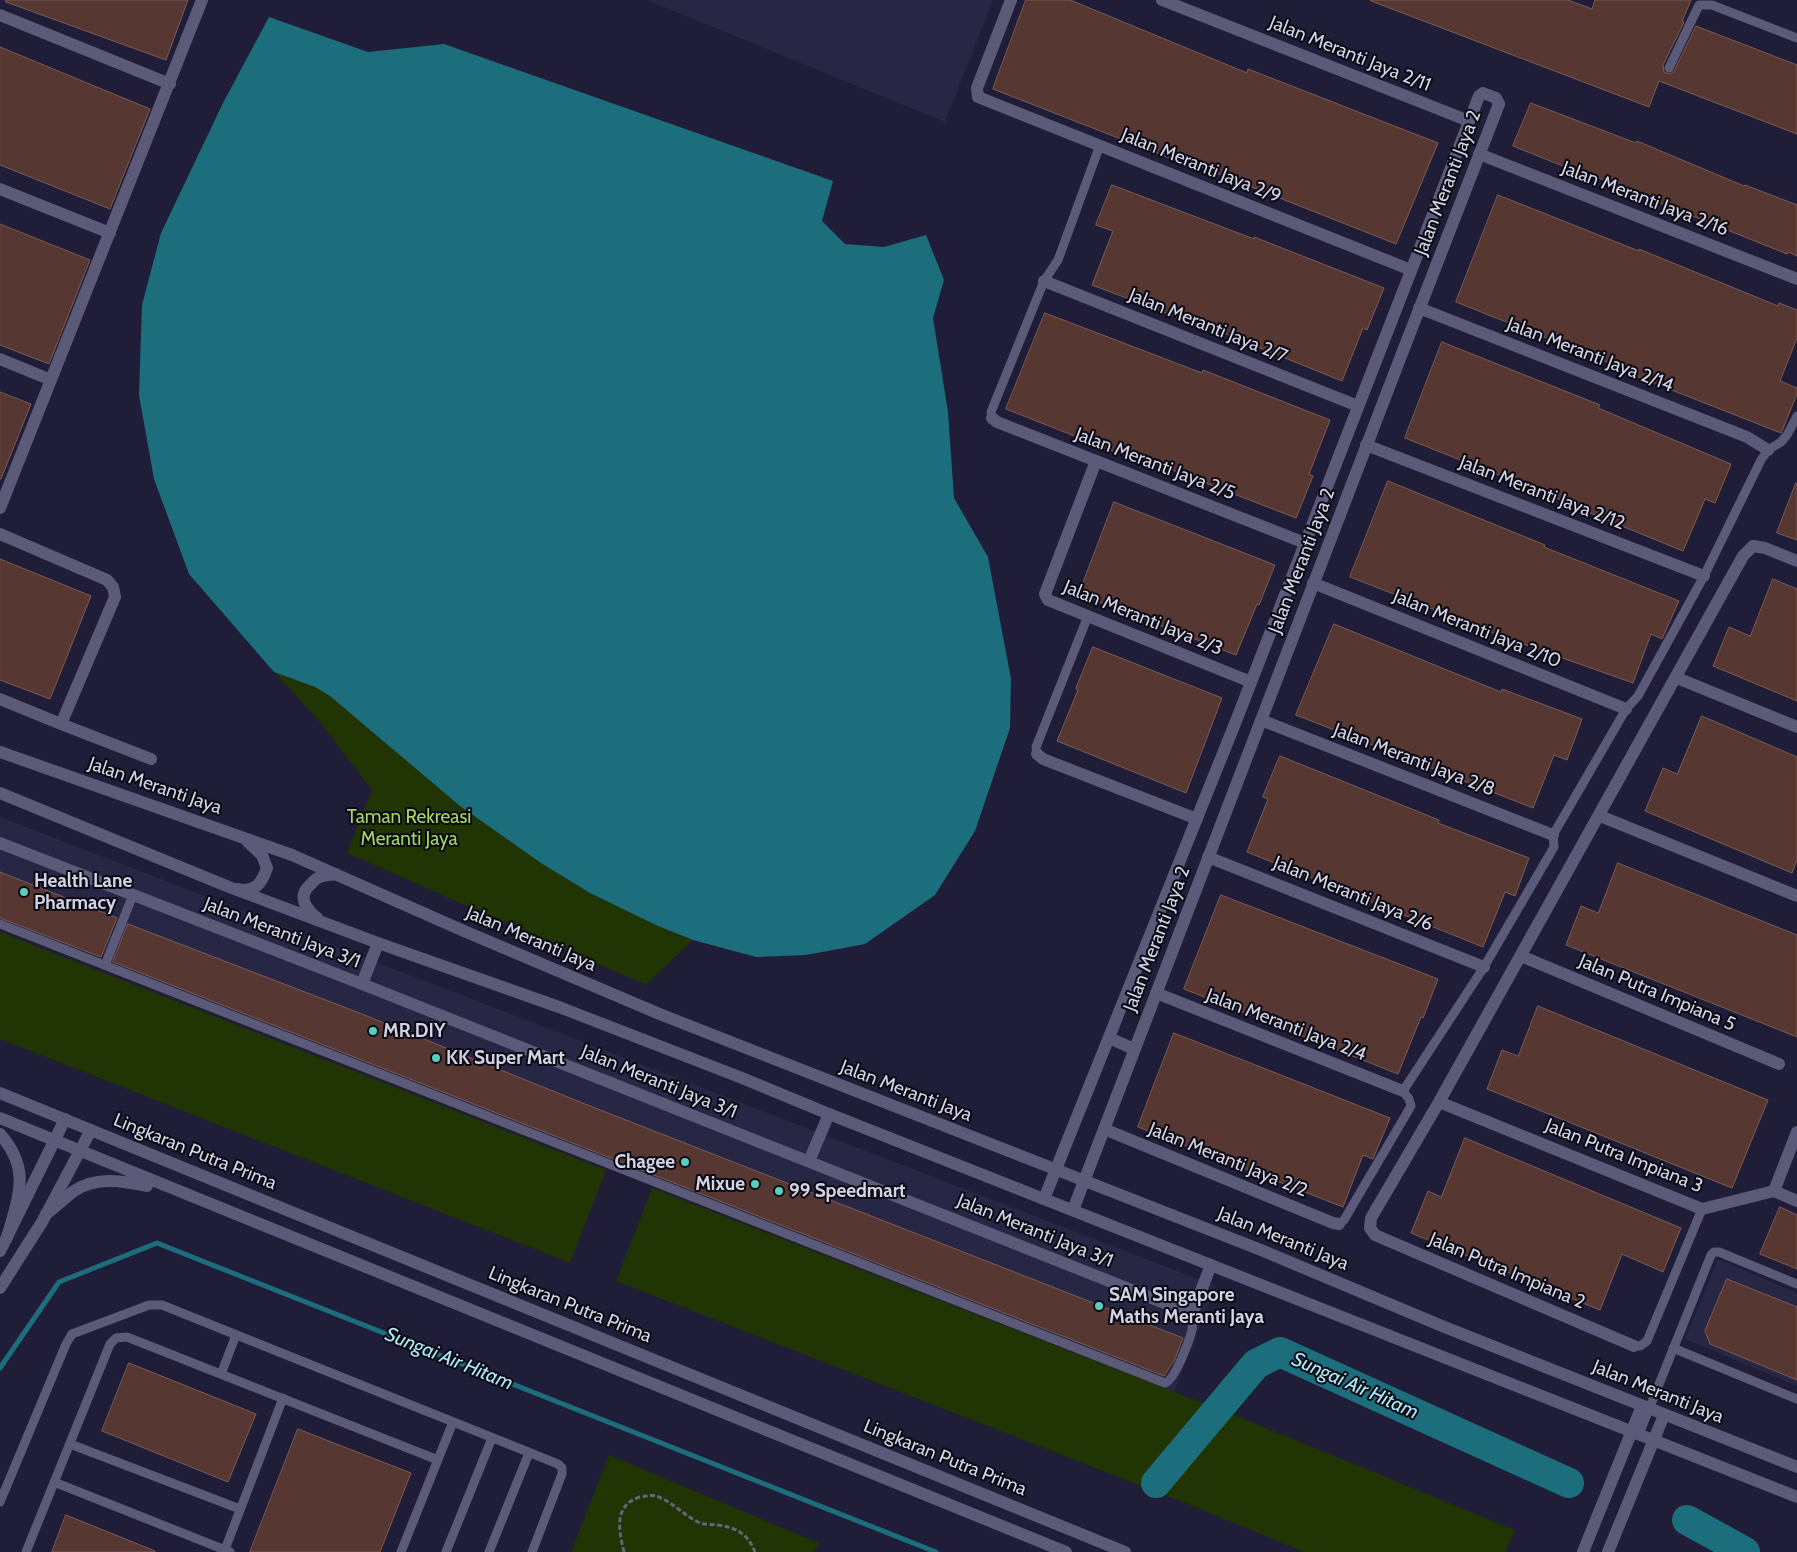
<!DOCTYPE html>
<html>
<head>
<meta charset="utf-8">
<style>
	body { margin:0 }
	canvas { display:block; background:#1f1d37 }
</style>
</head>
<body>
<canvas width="1797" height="1552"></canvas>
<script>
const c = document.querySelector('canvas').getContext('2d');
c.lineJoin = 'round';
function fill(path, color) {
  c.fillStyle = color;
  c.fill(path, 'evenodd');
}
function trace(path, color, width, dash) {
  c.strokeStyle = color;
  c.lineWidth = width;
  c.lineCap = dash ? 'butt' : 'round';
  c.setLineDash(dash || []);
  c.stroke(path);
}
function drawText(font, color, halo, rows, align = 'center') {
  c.font = font + ' Cabin,sans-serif';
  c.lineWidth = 4;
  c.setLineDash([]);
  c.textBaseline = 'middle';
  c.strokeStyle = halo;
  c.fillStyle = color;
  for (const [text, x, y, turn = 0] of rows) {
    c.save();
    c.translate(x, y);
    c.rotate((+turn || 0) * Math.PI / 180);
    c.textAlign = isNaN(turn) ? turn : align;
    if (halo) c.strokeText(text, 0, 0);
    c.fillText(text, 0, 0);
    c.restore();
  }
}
fill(new Path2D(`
	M647,0H993L945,122Z
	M0,817L1216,1286L1174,1392L0,927Z
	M1718,1259L1797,1293V1386L1685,1339Z`), '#282645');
fill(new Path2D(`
	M274,672L315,687L330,696L460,806L541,863L590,893L658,926L693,940L646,985L347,853L372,790L320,722Z
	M0,932L606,1170L570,1263L0,1039Z
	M652,1188L1244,1419L1515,1530L1506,1552H1304L1195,1507L616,1281Z
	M609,1455L819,1543L814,1552H571Z`), '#213404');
fill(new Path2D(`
	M269,17L368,52L444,44L833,181L822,221L845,244L884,247L926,235L944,280L933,318L948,412L954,498L988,557L1011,679L1010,728L975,831L935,895L865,944L806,955L756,957L693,940L658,926L590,893L541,863L460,806L330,696L315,687L274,672L189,574L154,479L139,395L142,305L161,233L223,103Z`), '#1c6e7c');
trace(new Path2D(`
	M0,1368L59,1282L157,1243L936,1552`), '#1c6e7c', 5);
trace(new Path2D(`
	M1156,1483L1256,1364L1280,1352L1569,1483
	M1687,1520L1745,1552`), '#1c6e7c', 30);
const building = new Path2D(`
	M6,0H188L166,60L6,2Z
	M1026,0H1070L1247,73L1248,69L1438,143L1396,244L1196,165L1195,168L993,89Z
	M1371,0H1568L1592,9L1595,0H1691L1682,21L1684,22L1663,65L1664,72L1670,74L1674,71L1696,26L1797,65V134L1659,81L1649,107L1371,1Z
	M0,47L150,109L110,209L0,165Z
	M1531,103L1636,143L1637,141L1744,186L1745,185L1797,205V256L1788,252L1787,254L1576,169L1575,171L1513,146Z
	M1112,185L1254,239V237L1384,288L1367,330L1363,328L1342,381L1206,326V328L1092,285L1113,231L1096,225Z
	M1498,195L1639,251V249L1778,306L1779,303L1797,310V338L1780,381L1797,388V394L1782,431L1781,433L1626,372L1627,370L1456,302Z
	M0,224L90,260L49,364L0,345Z
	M1045,313L1202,373L1203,370L1330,420L1309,474L1313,476L1296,518L1154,463L1153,467L1006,409Z
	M1442,342L1600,405L1598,408L1731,464L1715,503L1705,499L1683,551L1573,506L1574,505L1405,438Z
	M0,392L31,404L1,479H0Z
	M1388,481L1545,545L1544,547L1679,601L1662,639L1651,634L1633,683L1509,639L1350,577Z
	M1796,483H1797V540L1777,533Z
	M1114,502L1275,565L1259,605L1257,604L1236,655L1079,594Z
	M0,559L91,596L50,699L0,680Z
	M1773,579L1797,589V701L1713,666L1729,627L1750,636Z
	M1334,624L1501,692L1502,689L1582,719L1567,760L1554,755L1533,808L1296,715Z
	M1093,647L1222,698L1186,793L1057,741L1078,690L1076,689Z
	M1702,716L1797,757V860L1792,873L1645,811L1663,768L1677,774Z
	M1280,756L1439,820L1438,823L1529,858L1515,896L1505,892L1483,947L1247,852L1268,799L1263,797Z
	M1618,863L1797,935V1037L1566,945L1581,906L1598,913Z
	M0,872L117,918L101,957L0,918Z
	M1221,895L1438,979L1423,1018L1421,1017L1398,1074L1184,989Z
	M128,924L362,1014L585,1104L1183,1338L1175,1359L1164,1376L113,962Z
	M1538,1006L1768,1100L1732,1188L1487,1089L1502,1050L1518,1056Z
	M1174,1033L1390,1118L1373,1159L1363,1155L1343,1207L1138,1127Z
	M1465,1138L1681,1228L1663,1272L1622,1254L1600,1310L1411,1233L1428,1191L1441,1197Z
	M1780,1207L1797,1215V1269L1760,1254Z
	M1727,1279L1797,1307V1380L1710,1344L1705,1331Z
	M129,1363L256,1414L228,1482L102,1431Z
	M298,1429L411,1473L380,1552H250Z
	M66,1515L155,1551V1552H52Z`);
fill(building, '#573731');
trace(building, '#7e5b54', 1);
trace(new Path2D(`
	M624,1552C619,1531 613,1505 640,1497C647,1496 653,1494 659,1497C673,1503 684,1515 698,1522C704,1525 711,1524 717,1525C736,1527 748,1534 755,1552`), '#65647a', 3, [5, 2.5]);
trace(new Path2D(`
	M1669,68L1699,5H1712L1797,38
	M992,418L991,412L1044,281L1058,260L1100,145
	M1037,754L1036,747L1088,616
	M0,924L1165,1383C1175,1380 1189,1341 1192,1330C1193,1325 1192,1319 1192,1314
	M105,965L133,895
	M1339,1224L1344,1220L1411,1106L1409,1099L1403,1091L1484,967L1554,847L1553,835L1626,709L1638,696L1704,576L1761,460L1768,450L1781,442L1787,435L1797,416
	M1634,1346H1640L1647,1341L1702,1209
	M1673,1348L1797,1399
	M221,1374L236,1335
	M1639,1434L1711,1255L1714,1252H1719L1797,1284
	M70,1444L240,1509
	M54,1482L230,1552
	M0,1502L66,1344L72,1334L149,1305H162L558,1464L562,1468V1474L532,1552
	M26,1552L110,1344L116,1338L127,1337L438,1460
	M224,1552L283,1398
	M401,1552L453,1422
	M446,1552L492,1438
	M489,1552L529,1453`), '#5b5a78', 9);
trace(new Path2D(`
	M1011,0L977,88L978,97L1411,270
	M1162,0L1469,121
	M0,15L170,84
	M1479,154L1797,279
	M0,189L110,233
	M1044,281L1358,406
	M1419,308L1747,437L1768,450
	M0,359L51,380
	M992,418L997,422L1305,543
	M1366,445L1704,576
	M1096,461L1045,594L1048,600L1251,682
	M0,508L202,0
	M0,534L107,580L113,587L115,597L61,724L0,699
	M1313,583L1626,709
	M1677,678L1797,727
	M1261,720L1553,835
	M61,724L151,759
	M1037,754L1043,759L1197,819
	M1600,816L1797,896
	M0,843L362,984L1192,1314L1211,1265
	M1208,857L1484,967
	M1521,956L1779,1064
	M362,984L378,943
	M1156,993L1403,1091
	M1109,1038L1134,1049
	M1439,1102L1702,1209L1774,1191L1797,1201
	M1104,1129L1333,1223L1339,1224
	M809,1161L829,1114
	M1774,1191L1797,1132
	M1044,1199L1236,721L1479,96L1483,93L1496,98L1499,104L1401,356L1073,1210
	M1634,1346L1375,1235L1370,1228L1371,1218L1439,1102L1743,556L1753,546L1765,548L1797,561`), '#5b5a78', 12);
trace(new Path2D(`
	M0,752L292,855L464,931L662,1015L1261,1250L1442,1326L1797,1467
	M0,793L229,887L378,943L559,1007L742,1078L829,1114L1797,1497
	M238,889C255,893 262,883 267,868L262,855L248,842
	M317,918C306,909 297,897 310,885C313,882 316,878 320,877C324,875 331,875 336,874
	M0,1251L65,1119
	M0,1288L42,1222L91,1130
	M1583,1552L1642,1406
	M1608,1552L1664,1415`), '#5b5a78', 12);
trace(new Path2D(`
	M0,1093L1125,1552
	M0,1118L1066,1552
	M0,1134C32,1170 18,1197 7,1238
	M46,1214C56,1207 64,1198 74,1191C96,1176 123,1181 147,1186`), '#5b5a78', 12);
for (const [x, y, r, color] of [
	[24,892,5,"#58cec0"],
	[373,1031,5,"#58cec0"],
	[436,1058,5,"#58cec0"],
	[685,1162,5,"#58cec0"],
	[755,1184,5,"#58cec0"],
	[779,1191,5,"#58cec0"],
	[1099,1306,5,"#58cec0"]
]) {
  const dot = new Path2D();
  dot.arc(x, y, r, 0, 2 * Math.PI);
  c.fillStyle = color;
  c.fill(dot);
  trace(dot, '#0a0914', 2);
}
drawText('19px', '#d3d3e4', '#0a0914', [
	["Jalan Meranti Jaya 2/11",1350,54,22],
	["Jalan Meranti Jaya 2/9",1201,166,22],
	["Jalan Meranti Jaya 2",1448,183,-69],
	["Jalan Meranti Jaya 2/16",1645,199,21],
	["Jalan Meranti Jaya 2/7",1208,326,22],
	["Jalan Meranti Jaya 2/14",1590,355,21],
	["Jalan Meranti Jaya 2/5",1155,464,21],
	["Jalan Meranti Jaya 2/12",1542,493,21],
	["Jalan Meranti Jaya 2",1302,561,-69],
	["Jalan Meranti Jaya 2/3",1143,618,22],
	["Jalan Meranti Jaya 2/10",1477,629,22],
	["Jalan Meranti Jaya 2/8",1414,760,21],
	["Jalan Meranti Jaya",155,786,19],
	["Jalan Meranti Jaya 2/6",1353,894,22],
	["Jalan Meranti Jaya 3/1",282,933,21],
	["Jalan Meranti Jaya",531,939,23],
	["Jalan Meranti Jaya 2",1157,939,-69],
	["Jalan Putra Impiana 5",1657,993,23],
	["Jalan Meranti Jaya 2/4",1286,1025,21],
	["Jalan Meranti Jaya 3/1",659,1082,22],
	["Jalan Meranti Jaya",906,1091,21],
	["Lingkaran Putra Prima",195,1152,22],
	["Jalan Putra Impiana 3",1624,1156,22],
	["Jalan Meranti Jaya 2/2",1228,1160,22],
	["Jalan Meranti Jaya 3/1",1035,1231,22],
	["Jalan Meranti Jaya",1283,1239,22],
	["Jalan Putra Impiana 2",1507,1271,23],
	["Lingkaran Putra Prima",570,1305,22],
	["Jalan Meranti Jaya",1658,1392,22],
	["Lingkaran Putra Prima",945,1458,22]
]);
drawText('19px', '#a1d65f', '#0a0914', [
	["Taman Rekreasi",409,817],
	["Meranti Jaya",409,839]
]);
drawText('bold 19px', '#d3d3e4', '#0a0914', [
	["Health Lane",34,881],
	["Pharmacy",34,903],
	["MR.DIY",383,1031],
	["KK Super Mart",446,1058],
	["Chagee",675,1162,"right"],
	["Mixue",745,1184,"right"],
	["99 Speedmart",789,1191],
	["SAM Singapore",1109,1295],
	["Maths Meranti Jaya",1109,1317]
], 'left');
drawText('italic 20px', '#ace9f5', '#0a0914', [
	["Sungai Air Hitam",449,1359,22],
	["Sungai Air Hitam",1355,1386,24]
]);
</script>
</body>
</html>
